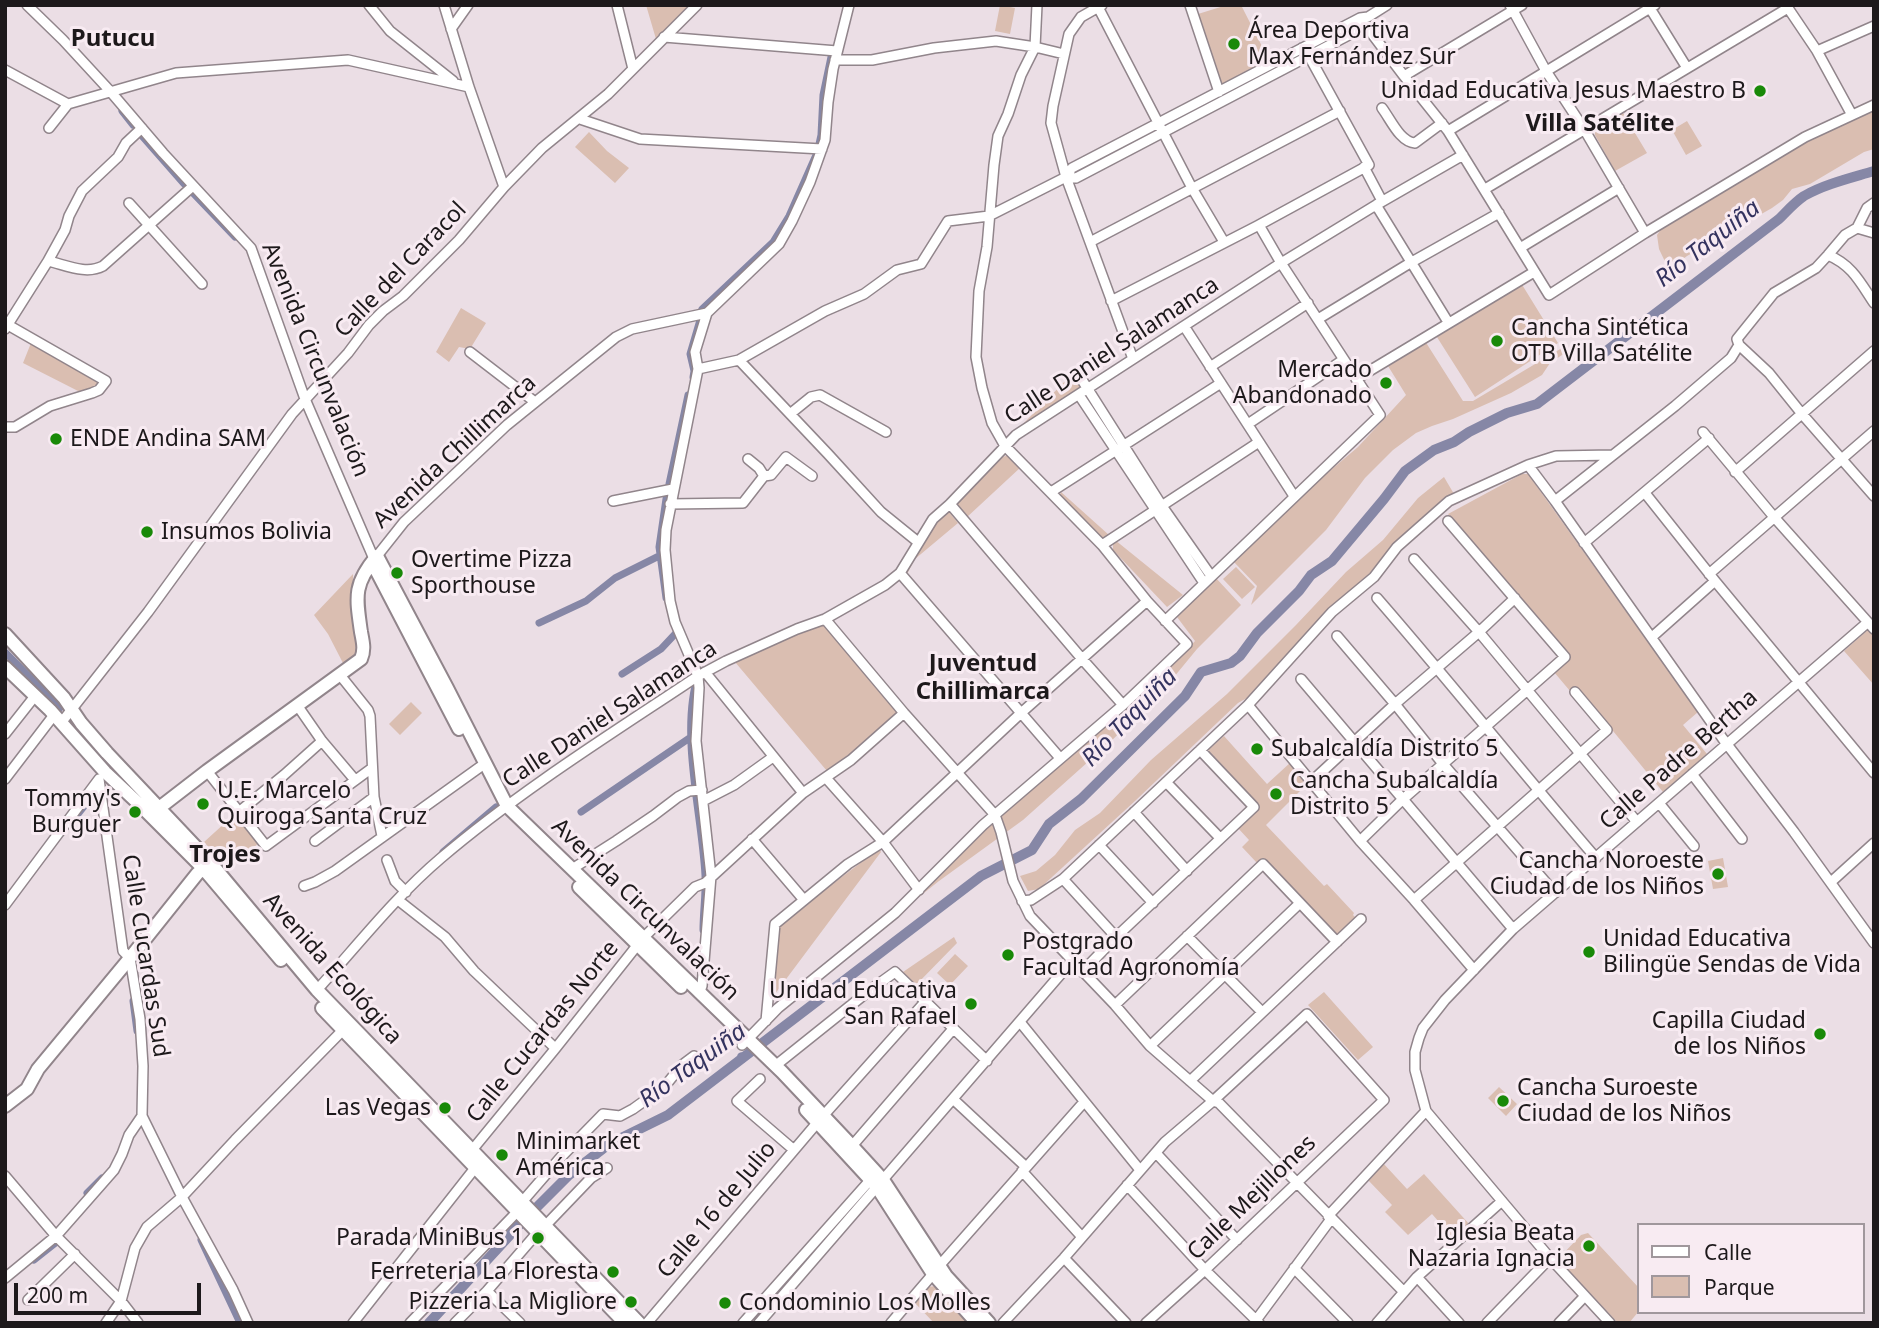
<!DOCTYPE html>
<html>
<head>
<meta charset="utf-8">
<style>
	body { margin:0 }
	#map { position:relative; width:1879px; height:1328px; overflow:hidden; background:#ebdee5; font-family:"Noto Sans",sans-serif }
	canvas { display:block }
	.frame { position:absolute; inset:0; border:7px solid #1d191b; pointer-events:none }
	.legend { position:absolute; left:1637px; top:1223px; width:228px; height:91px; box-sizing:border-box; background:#f8ebf2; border:2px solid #a0979c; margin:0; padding:9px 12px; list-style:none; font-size:21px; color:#1d191b }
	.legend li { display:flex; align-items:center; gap:14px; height:35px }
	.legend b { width:35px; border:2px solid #a0979c }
	.scale { position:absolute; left:14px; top:1283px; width:187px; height:32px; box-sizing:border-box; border:4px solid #1d191b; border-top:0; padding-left:9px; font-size:21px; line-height:24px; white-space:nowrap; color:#1d191b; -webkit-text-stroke:5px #f8ebf2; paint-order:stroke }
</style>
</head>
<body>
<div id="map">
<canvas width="1879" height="1328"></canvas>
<div class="frame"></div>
<ul class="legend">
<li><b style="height:9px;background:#fff"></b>Calle</li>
<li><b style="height:19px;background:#dabeb1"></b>Parque</li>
</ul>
<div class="scale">200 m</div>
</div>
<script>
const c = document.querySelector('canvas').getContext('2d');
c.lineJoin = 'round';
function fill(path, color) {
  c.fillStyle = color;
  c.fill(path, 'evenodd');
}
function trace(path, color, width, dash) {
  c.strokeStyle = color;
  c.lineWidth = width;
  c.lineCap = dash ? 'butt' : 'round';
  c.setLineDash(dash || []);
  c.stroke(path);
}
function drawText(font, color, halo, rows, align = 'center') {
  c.font = font + ' "Noto Sans",sans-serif';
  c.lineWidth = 6;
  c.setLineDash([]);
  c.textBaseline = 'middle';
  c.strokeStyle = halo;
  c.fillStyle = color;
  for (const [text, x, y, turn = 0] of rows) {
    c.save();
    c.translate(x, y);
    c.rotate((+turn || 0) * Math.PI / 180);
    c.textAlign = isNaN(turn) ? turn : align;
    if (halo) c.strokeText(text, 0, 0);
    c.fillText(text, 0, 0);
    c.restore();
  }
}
fill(new Path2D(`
	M646,5H691L656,39Z
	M1000,5L1015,8L1010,34L995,31Z
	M1227,5H1241L1270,62L1222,87L1198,14Z
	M1874,109V149L1864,152L1810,184L1792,189L1783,200L1772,208L1687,256L1669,270L1659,249L1657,235L1664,225L1719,195L1816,135Z
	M1623,113L1647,153L1615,171L1595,135V129Z
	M1687,121L1702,146L1686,155L1672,130Z
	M589,132L607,151L629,168L615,183L575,147Z
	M1521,283L1558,343L1475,397L1435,334Z
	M461,308L486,323L470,349L459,347L449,362L436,352Z
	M1425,341L1463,401H1473L1562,348L1565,353L1550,363L1542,375L1511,393L1453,419L1432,426L1416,433L1393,450L1365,478L1326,530L1251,605L1257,586L1233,561L1306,491L1358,447L1406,395L1388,366Z
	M31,343L98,381L97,388L82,393L23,363Z
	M1073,373L1082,387L1023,427L1022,425Z
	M1008,455L1021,467L966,518L956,504L1003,457Z
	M1522,474H1528L1698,712L1683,725L1707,754L1663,792L1577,687L1570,691L1554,672L1569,658L1448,514Z
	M1444,477L1454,494L1426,514L1416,526L1386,553L1371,576L1254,694L1238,703L1135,801L1039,889L1028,891L1020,876L1036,871L1055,855L1075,830L1100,813L1151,760L1227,694L1296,625L1346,572L1383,540L1418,498Z
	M1061,492L1109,535L1102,540L1060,495Z
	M948,511L958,523L915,559L906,576L904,572L932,527Z
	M1115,540L1183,595L1167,607L1113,550V543Z
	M1236,567L1255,587L1242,599L1223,579Z
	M353,574L354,619L359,643L356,658L344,665L328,634L314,615Z
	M1215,577L1241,605L1197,649L1160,694L1108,744L1023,820L939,881L900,912L989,827L1185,652L1195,641L1177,617L1195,596Z
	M823,623L899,713L870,739L827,771L735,662L807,629Z
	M1870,628L1874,633V685L1844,651Z
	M411,702L422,713L400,735L389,724Z
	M1224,736L1267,784L1291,762L1308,783L1266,825L1324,886L1327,884L1354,913L1353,915L1357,919L1340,935L1334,934L1264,861L1257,863L1242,847L1249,840L1237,827L1259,805L1208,750Z
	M237,812L261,841L229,869L204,842Z
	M879,849L881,852L769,1002L778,929L782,922Z
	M1723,858L1728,887L1713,889L1708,861Z
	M954,937L957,943L916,985L903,972Z
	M955,954L968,966L950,985L937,973Z
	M1324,992L1373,1047L1358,1060L1308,1005Z
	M1499,1087L1517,1104L1506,1116L1488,1098Z
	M1383,1163L1407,1189L1424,1174L1470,1225L1454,1239L1432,1214L1408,1235L1385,1212L1392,1205L1368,1180Z
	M1588,1233L1639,1288V1311L1629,1323H1618L1558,1259L1581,1235Z
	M936,1286L970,1323H934L915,1303L928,1287Z`), '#dabeb1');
trace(new Path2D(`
	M122,111L133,125
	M141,135L184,184
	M819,144L821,135L823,95L831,57
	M192,192L235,237
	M702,309L773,242L789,216L816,155
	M693,377L694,371L690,354L700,320
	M669,484L688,395
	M666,598L659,547L667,492
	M539,623L586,601L615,578L659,556
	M5,652L60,708
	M622,674L661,649L676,633
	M695,686C682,742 702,818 705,875C706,893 703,912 703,930
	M73,724L103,759
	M581,812L691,737
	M78,814L97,790
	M443,852L496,807
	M133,1001L137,1031
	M741,1056L743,1059
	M87,1193L102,1178
	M201,1240L240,1323
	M34,1260L58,1241`), '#8687a6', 7);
trace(new Path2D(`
	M429,1323L521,1223L569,1175L609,1144L668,1115L981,876L1032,850L1049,824L1081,799L1185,696L1201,672L1231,663L1240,656L1257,633L1299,591L1311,575L1332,561L1384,499L1405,471L1434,450L1454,442L1469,432L1507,413L1537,404L1779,219C1787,211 1795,202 1804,196C1825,184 1851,178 1874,171`), '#8687a6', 10);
const minor = new Path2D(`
	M27,5L63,40L110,91L163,153L251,248L305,399L374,559
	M369,5L390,31L453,81
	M444,5L469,87L504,187
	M617,5L633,69
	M1102,5L1081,17L1069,34L1053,106L1051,123L1066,177L1133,359
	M1190,5L1219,92
	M1510,5L1546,71L1584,129L1645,233
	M1648,5L1687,68
	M1786,5L1817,51L1852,115
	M1098,7L1192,188L1224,242
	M1360,18L1404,76L1448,131L1549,295L1645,233L1805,137L1874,105
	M451,29L468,5
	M664,37L837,51
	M1817,51L1874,26
	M835,60H872L934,48L996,41L1035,47L1064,54
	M5,70L68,104
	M1404,76L1522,5
	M1382,108C1391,120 1400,142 1415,143L1442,123
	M580,119L640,139L822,149
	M49,128L68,104L176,73L348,60L469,87
	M1448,131L1655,5
	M1364,167L1382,201
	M1066,177L1076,178L1366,26
	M1485,189L1788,8
	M129,203L202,284
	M1376,205L1448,322
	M1857,228L1867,208L1874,203
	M1874,233L1857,228L1845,235L1828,255L1816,268L1774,293L1737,339L1739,345L1769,373L1802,414L1874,496
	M1090,242L1340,111
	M1520,248L1619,188
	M1828,255C1852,265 1860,282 1874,303
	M48,261C66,265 86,275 103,266L193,186
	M1111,301L1259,225L1369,165L1309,56L1302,48
	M1318,319L1410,263L1499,213
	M1184,326L1294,496
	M5,329L48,261L65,230L69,216L82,191L118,157L126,143L142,128
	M470,352L535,402
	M739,360L828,454L881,512L918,542
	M1210,367L1308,303
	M698,369L739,360L825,311L864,294L897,270L921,264L948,221L989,216L1066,177L1072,168L1360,18L1368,17L1387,5
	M1077,372L1162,506L1211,576
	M1356,379L1534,272
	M1079,395L1204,583
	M790,414L811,397L820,395L886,432
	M1248,424L1343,360
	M5,427H15L50,406L92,393L99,390L106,381L8,325
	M1703,432L1774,517L1874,629
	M748,459L759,468L764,476
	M1528,465L1555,501L1723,739L1794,832L1874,943
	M1735,472L1874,351
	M1051,492L1221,383
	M1645,493L1715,581L1874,773
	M613,501L673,489
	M1555,501L1675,406L1731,358L1739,345
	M670,504L743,503L764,476L771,475L786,457L812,476
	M950,504L1083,660L1123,705
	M1584,543L1709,438
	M1102,545L1259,442
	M377,556L404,522L507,425L616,337L632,329L707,313
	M1414,559L1479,632L1637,822
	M900,573L1060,758
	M1709,574L1874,431
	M1377,598C1451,683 1522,772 1596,858
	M825,619L904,713L995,815L1001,832L1013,881L1030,916L1115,1005L1150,1046L1213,1101L1219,1103L1404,1292
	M1165,621L1380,415L1281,263L1259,225
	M1337,636L1395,704L1443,764L1555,893
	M1652,637L1715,581
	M705,672L803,793
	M340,675L368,710L370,716L374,797L382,836
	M1301,679L1513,929
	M297,705L322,741L355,780
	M1248,705L1360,841L1414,900L1474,970
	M61,723L148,612L292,414L348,353L369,325L383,311L403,296L459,240L504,187L542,148L608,94L697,5
	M5,734L35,696
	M207,771L266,846L372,768
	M1692,774L1742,839
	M826,778L883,842L919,890
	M5,779L54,715
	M99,779L123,951L130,958L140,1019L143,1066L142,1116L182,1197L233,1290L248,1323
	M1166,782L1220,838
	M1311,782L1395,704L1479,632L1515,598
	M703,801L734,785L773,757
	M1659,803L1694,846
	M240,811L284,775L322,741
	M1134,812L1187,871
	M752,839L804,900
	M315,841L374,797
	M1360,841L1402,800L1565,657L1448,521
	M1099,845L1153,903
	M387,860L395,881L406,892
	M572,869L616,841L653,816L678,797L689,791L702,790
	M1063,879L1116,937
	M1831,882L1874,843
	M304,886L315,882L335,871L480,767
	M398,900L445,937L474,971L554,1047
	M1414,900L1607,730L1575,692
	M1022,901L1031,900L1063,879L1248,705L1332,612L1374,577L1397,547L1449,501L1528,465L1556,456L1613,455
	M5,905L99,779
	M1187,936L1262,1012
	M1082,972L1116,937L1254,807L1200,750
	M317,990C357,946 395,897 441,858C521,790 611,734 698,676L726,661L797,629L825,619L885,585L900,573L933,519L950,504L1016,435L1281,263L1376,205L1463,155
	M699,993L702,986L711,876L696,741L699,688L698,676L675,622L670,601L665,550L666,530L698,369L695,352L707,313L779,244L792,221L810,182L825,140L828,102L833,69L849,5
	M1115,1005L1263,864L1337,942
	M766,1021L775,924L848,864L883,842L1021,713L1147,601
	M1020,1022L1140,1170
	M742,1045L778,1008L895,913L983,825L1123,705L1187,644L1147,601L1102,545L1005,446L992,423L982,388L976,357L979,291L987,247L994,165L998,136L1008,114L1021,75L1035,47L1037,5
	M1150,1046L1300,903
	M775,1066L870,990L895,972L987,1061
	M760,1079L737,1101L794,1150
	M1190,1081L1361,919
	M953,1099L1026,1167
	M823,1116L925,1002
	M852,1146L953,1029
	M473,1149L555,1049L643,938L695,887L705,883L803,793L851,760L904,713
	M1156,1153L1237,1240
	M1022,1171L1082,1237
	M5,1176L56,1236L121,1301L138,1323
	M1127,1185L1205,1270L1259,1323
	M522,1202L561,1157L603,1114L620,1116L633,1109L665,1086L682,1065L694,1056
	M1328,1216L1426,1111
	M545,1226L591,1178L607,1168
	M1064,1258L1126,1323
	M939,1266L1084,1102
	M1294,1268L1348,1323
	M1417,1277L1459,1323
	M5,1278L56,1236L114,1170L122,1154L129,1135L142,1116
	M487,1291L520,1323
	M28,1300L75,1254
	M106,1323L121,1301L135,1248L147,1227L182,1197L235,1140L343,1030
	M353,1323L475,1168
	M410,1323L518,1211
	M455,1323L487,1291L538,1232
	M647,1323L817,1123
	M743,1323L872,1178
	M759,1323L1072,961
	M891,1323L933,1274
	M1003,1323L1064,1258L1165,1142L1213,1101L1307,1014L1384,1100L1205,1270L1146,1323
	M1254,1323L1331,1219
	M1377,1323L1417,1277L1502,1201
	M1487,1323L1550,1258
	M1559,1323L1585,1296
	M1610,1323L1550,1258L1426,1111L1415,1070V1052L1419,1038L1423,1028L1445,1000L1513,929L1867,623`);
const major = new Path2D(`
	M372,562L459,729
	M5,634L64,698L81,723L107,753L210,862L317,990L639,1323
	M5,667L50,710L105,772L138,803L203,868L281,960
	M150,815L207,771L361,659C365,650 363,642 361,632C356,597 353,584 377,556L447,688L507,806L782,1072L852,1146L883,1180L946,1276L989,1323
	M579,887L681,987
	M322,1008L625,1323
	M5,1106L27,1089L38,1069L130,958L197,874L203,868
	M806,1110L877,1187L933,1274L977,1323`);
trace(minor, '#91858b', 12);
trace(major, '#91858b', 16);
trace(minor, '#fff', 9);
trace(major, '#fff', 12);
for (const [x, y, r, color] of [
	[1234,44,7,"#198908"],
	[1760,91,7,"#198908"],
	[1497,341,7,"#198908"],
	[1386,383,7,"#198908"],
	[56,439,7,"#198908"],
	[147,532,7,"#198908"],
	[397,573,7,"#198908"],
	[1257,749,7,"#198908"],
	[1276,794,7,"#198908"],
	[203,804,7,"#198908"],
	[135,812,7,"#198908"],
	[1718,874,7,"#198908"],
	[1589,952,7,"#198908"],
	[1008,955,7,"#198908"],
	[971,1004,7,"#198908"],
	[1820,1034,7,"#198908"],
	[1503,1101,7,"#198908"],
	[445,1108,7,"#198908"],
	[502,1155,7,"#198908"],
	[538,1238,7,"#198908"],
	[1589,1246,7,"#198908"],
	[613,1272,7,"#198908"],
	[631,1302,7,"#198908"],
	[725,1303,7,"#198908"]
]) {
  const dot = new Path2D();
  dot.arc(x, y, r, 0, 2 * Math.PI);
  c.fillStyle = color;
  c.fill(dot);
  trace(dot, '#f8ebf2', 2.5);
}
drawText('23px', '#1d191b', '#f8ebf2', [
	["Área Deportiva",1248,31],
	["Max Fernández Sur",1248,57],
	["Unidad Educativa Jesus Maestro B",1746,91,"right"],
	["Cancha Sintética",1511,328],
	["OTB Villa Satélite",1511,354],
	["Mercado",1372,370,"right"],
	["Abandonado",1372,396,"right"],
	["ENDE Andina SAM",70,439],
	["Insumos Bolivia",161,532],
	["Overtime Pizza",411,560],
	["Sporthouse",411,586],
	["Subalcaldía Distrito 5",1271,749],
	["Cancha Subalcaldía",1290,781],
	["Distrito 5",1290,807],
	["U.E. Marcelo",217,791],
	["Quiroga Santa Cruz",217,817],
	["Tommy's",121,799,"right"],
	["Burguer",121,825,"right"],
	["Cancha Noroeste",1704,861,"right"],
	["Ciudad de los Niños",1704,887,"right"],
	["Unidad Educativa",1603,939],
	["Bilingüe Sendas de Vida",1603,965],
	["Postgrado",1022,942],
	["Facultad Agronomía",1022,968],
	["Unidad Educativa",957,991,"right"],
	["San Rafael",957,1017,"right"],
	["Capilla Ciudad",1806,1021,"right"],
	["de los Niños",1806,1047,"right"],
	["Cancha Suroeste",1517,1088],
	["Ciudad de los Niños",1517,1114],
	["Las Vegas",431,1108,"right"],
	["Minimarket",516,1142],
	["América",516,1168],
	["Iglesia Beata",1575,1233,"right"],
	["Nazaria Ignacia",1575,1259,"right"],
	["Parada MiniBus 1",524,1238,"right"],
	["Ferreteria La Floresta",599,1272,"right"],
	["Pizzeria La Migliore",617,1302,"right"],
	["Condominio Los Molles",739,1303]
], 'left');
drawText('23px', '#1d191b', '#f8ebf2', [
	["Calle del Caracol",401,270,-46],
	["Calle Daniel Salamanca",1112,351,-33],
	["Avenida Circunvalación",315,360,68],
	["Avenida Chillimarca",455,452,-43],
	["Calle Daniel Salamanca",610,715,-33],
	["Calle Padre Bertha",1679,760,-41],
	["Avenida Circunvalación",645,910,44],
	["Calle Cucardas Sud",145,956,81],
	["Avenida Ecológica",332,969,48],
	["Calle Cucardas Norte",543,1032,-51],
	["Calle Mejillones",1252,1198,-44],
	["Calle 16 de Julio",717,1210,-50]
]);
drawText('bold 24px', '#1d191b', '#f8ebf2', [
	["Putucu",113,39],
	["Villa Satélite",1600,124],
	["Juventud",983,664],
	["Chillimarca",983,692],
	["Trojes",225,855]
]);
drawText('italic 24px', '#34335f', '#f8ebf2', [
	["Río Taquiña",1708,244,-38],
	["Río Taquiña",1130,718,-46],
	["Río Taquiña",693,1066,-36]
]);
</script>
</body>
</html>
